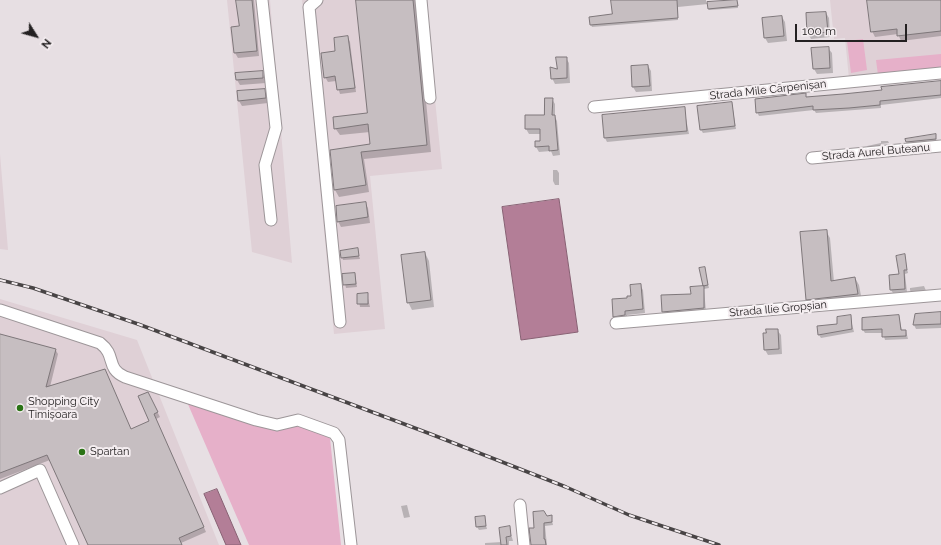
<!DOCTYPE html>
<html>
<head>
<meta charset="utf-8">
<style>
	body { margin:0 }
	#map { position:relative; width:941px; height:545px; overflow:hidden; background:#e7dfe3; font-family:Raleway,sans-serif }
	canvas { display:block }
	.north { position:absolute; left:16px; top:16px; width:40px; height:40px; -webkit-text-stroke:3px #f4edf0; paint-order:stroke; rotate:127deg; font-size:11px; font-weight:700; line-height:16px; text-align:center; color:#232021 }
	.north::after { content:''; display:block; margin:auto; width:14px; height:18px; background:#232021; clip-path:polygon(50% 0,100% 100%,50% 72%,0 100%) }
	.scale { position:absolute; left:795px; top:24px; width:112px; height:18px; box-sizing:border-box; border:2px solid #232021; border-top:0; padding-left:5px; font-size:12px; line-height:14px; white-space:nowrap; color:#232021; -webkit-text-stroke:3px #f4edf0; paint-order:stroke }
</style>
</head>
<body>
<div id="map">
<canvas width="941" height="545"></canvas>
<div class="north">N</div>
<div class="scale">100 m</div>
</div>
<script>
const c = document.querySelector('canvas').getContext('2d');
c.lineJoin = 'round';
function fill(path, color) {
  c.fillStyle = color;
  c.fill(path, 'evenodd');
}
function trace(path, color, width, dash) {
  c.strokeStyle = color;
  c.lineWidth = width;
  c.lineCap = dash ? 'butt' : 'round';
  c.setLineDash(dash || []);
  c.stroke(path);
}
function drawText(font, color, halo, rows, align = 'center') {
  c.font = font + ' Raleway,sans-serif';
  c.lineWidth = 4;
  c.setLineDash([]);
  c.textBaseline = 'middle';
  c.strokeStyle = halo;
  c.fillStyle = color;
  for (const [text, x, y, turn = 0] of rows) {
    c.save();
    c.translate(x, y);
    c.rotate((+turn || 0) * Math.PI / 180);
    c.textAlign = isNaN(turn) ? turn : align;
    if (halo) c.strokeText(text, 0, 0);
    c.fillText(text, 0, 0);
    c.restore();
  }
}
fill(new Path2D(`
	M227,0H270L292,263L252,252Z
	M302,0H425L442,169L370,176L385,329L334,334Z
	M830,0H941V69L849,79L845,38L834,39Z
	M0,154L8,250L0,249Z
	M0,299L137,340L219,545H0Z`), '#dfd0d6');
fill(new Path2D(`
	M863,39L867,70L851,73L847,41Z
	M941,54V69L878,75L876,60Z
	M187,402L324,431L330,438L341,545H249Z`), '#e6b0c9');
const water = new Path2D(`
	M559,199L578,332L521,340L502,207Z
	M217,489L241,545H226L204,494Z`);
fill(water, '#b37e97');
trace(water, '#886274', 1);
fill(new Path2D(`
	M237,0H254L259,56L238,58L235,53L240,27Z
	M357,0H416L431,152L364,159L369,192L339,197L335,190L331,151L371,144L370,132L340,135L335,128L368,114Z
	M612,0H706V3L737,1L738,8L709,10L708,4L678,7V20L592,27L591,25L613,15Z
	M875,0H941V36L901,41L898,34L875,37L872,31Z
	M826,13L829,18L830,37L811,39L808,33Z
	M782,17L785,22L787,41L768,43L765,38Z
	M348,38L350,42L356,92L340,94L336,81L328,82L325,77L336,52Z
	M828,48L832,53L833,73L817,74L814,69Z
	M566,58L569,63L570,83L555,84L552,78Z
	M648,66L651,71L652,91L636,92L633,87Z
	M262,72L266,83L240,85L237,80Z
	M941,82V98L881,105V108L816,113L814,110L759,116L757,112L805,94L807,98L883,91Z
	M264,90L267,95L268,103L242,106L239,101Z
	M552,99L555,104V117L557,121L560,155L553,156L551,151L539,152L536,147L541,142V134H529L526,129L545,116Z
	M732,103L736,129L703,133L701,130Z
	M684,108L689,134L607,142L605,138L603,116Z
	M935,136L938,143L909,145L907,142L906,140Z
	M881,141H888L889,143L881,144V146L890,145V147L869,149L867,146L881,143Z
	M553,170H557L559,173V185H555L553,181Z
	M365,203L368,208L370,223L341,227L338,221Z
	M826,231L830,238L834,282L855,278L859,285L862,301L811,306L807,299Z
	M357,249L360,259L343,260L342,257Z
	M425,253L429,261L434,307L412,310L408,302Z
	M904,256L908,273L905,274L907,292L893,293L891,290L900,275Z
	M704,268L709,288L704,289L706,312L666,316L663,312L692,295L691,288L704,287Z
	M355,274L357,287L346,288L343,275Z
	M640,285L643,290L645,313L627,315V320L616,321L614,317Z
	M924,286L927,293L912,294L910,290V288Z
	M367,294L370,307H360L358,295Z
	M941,313V328L916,329L914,325L916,315Z
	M850,316L854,332L821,338L819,335Z
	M899,316L902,331H906L908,339L885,340L883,333H865L863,330Z
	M777,330L781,335L782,354L768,355L765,350Z
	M0,335L55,349L58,354L50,387L132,430L151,422L150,398L160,417L156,419L206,532L181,543L182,545H89L50,460L0,479Z
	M407,505L410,517L404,518L401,506Z
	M551,516L553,525L545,526L547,545H531L530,529H535L546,517Z
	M484,517L487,529L479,530L477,527Z
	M509,527L513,541H509V545H485V543L502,542Z`), '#0003');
const building = new Path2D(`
	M236,0H252L257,51L234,53L231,27L239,26Z
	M356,0H413L427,145L361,152L366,185L334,190L330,150L370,144L368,124L334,129L333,117L367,113Z
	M611,0H677L678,18L590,25L589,17L612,14Z
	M737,0L738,6L708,9L707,2Z
	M867,0H941V31L897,36V29L871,32Z
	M826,12L828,32L807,34L806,13Z
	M782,16L784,36L764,38L762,18Z
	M348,36L355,88L337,90L335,76L324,78L321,53L335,51L334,38Z
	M829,47L830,68L813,69L811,48Z
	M556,57H567V78L551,79L550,67L557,69Z
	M648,65L650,86L632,87L631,66Z
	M263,71V78L236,80L235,73Z
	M941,81V95L880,101V105L849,108L813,110V106L756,113L755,99L806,93V97L843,94L882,90L881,87Z
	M265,89L266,98L238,101L237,91Z
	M545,98H553L552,115H555L558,150L549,151V146L535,147V141H540V129H525V115H544Z
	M732,102L735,126L700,130L697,106Z
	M685,107L687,131L604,138L602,115Z
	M936,134V139L906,142L905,139Z
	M366,202L368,217L337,222L336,206Z
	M827,230L831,281L855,277L858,294L806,300L800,232Z
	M358,248L359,256L341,258L340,251Z
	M425,252L431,300L407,303L401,255Z
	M905,254L907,270H904L905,289L890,290L889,275L899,274L896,256Z
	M705,267L708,285L703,286L699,268Z
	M355,273L356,284L343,285L342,274Z
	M641,284L643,309L625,311V315L613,317L612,299L627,298V296H631L630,285Z
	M704,286V308L662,312L661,295L691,294L690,287Z
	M368,293V304H357V294Z
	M941,312V324L913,325L915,314Z
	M851,315L852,329L818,335L817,326L837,324V317Z
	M899,315L901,330H906V336L882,337V329L862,330V318Z
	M766,329H778L779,349L764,350L763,333H766Z
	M0,334L56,349L46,387L105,369L131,429L149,421L138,396L148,392L158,412L154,414L204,527L179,538L182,545H88L47,455L0,473Z
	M544,511L547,516L552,515V522L544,523V539H545L546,545H531L529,528H534L533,512Z
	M485,516L486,526L476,527L475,517Z
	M510,526L511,536L506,537L507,545H501L499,528Z`);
fill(building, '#c6bec1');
trace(building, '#7e777a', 1);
const minor = new Path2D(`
	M262,0L276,128L265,165L271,220
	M317,0L309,7L340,322
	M421,0L430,98
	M594,107L941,73
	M812,158L941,146
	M0,310L100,343C117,356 105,368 125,377L256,420L277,425L298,420L334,433L339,440L351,545
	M616,323L941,295
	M0,488L40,470L73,545
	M520,505L524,545`);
trace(minor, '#9d9699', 13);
trace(minor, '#fff', 11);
const rail = new Path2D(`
	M0,280L33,288L138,324L428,433L566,487L629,515L719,545`);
trace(rail, '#484445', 3.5);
trace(rail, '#f4edf0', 2, [6]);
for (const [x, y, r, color] of [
	[20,408,4,"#2a7315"],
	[82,452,4,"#2a7315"]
]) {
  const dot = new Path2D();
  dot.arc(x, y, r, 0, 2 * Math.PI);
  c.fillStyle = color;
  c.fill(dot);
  trace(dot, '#f4edf0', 1.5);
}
drawText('11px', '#232021', '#f4edf0', [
	["Strada Mile Cărpenișan",768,90,-6],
	["Strada Aurel Buteanu",876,152,-5],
	["Strada Ilie Gropșian",778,309,-5]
]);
drawText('11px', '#232021', '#f4edf0', [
	["Shopping City",28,402],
	["Timișoara",28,415],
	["Spartan",90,452]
], 'left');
</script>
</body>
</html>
